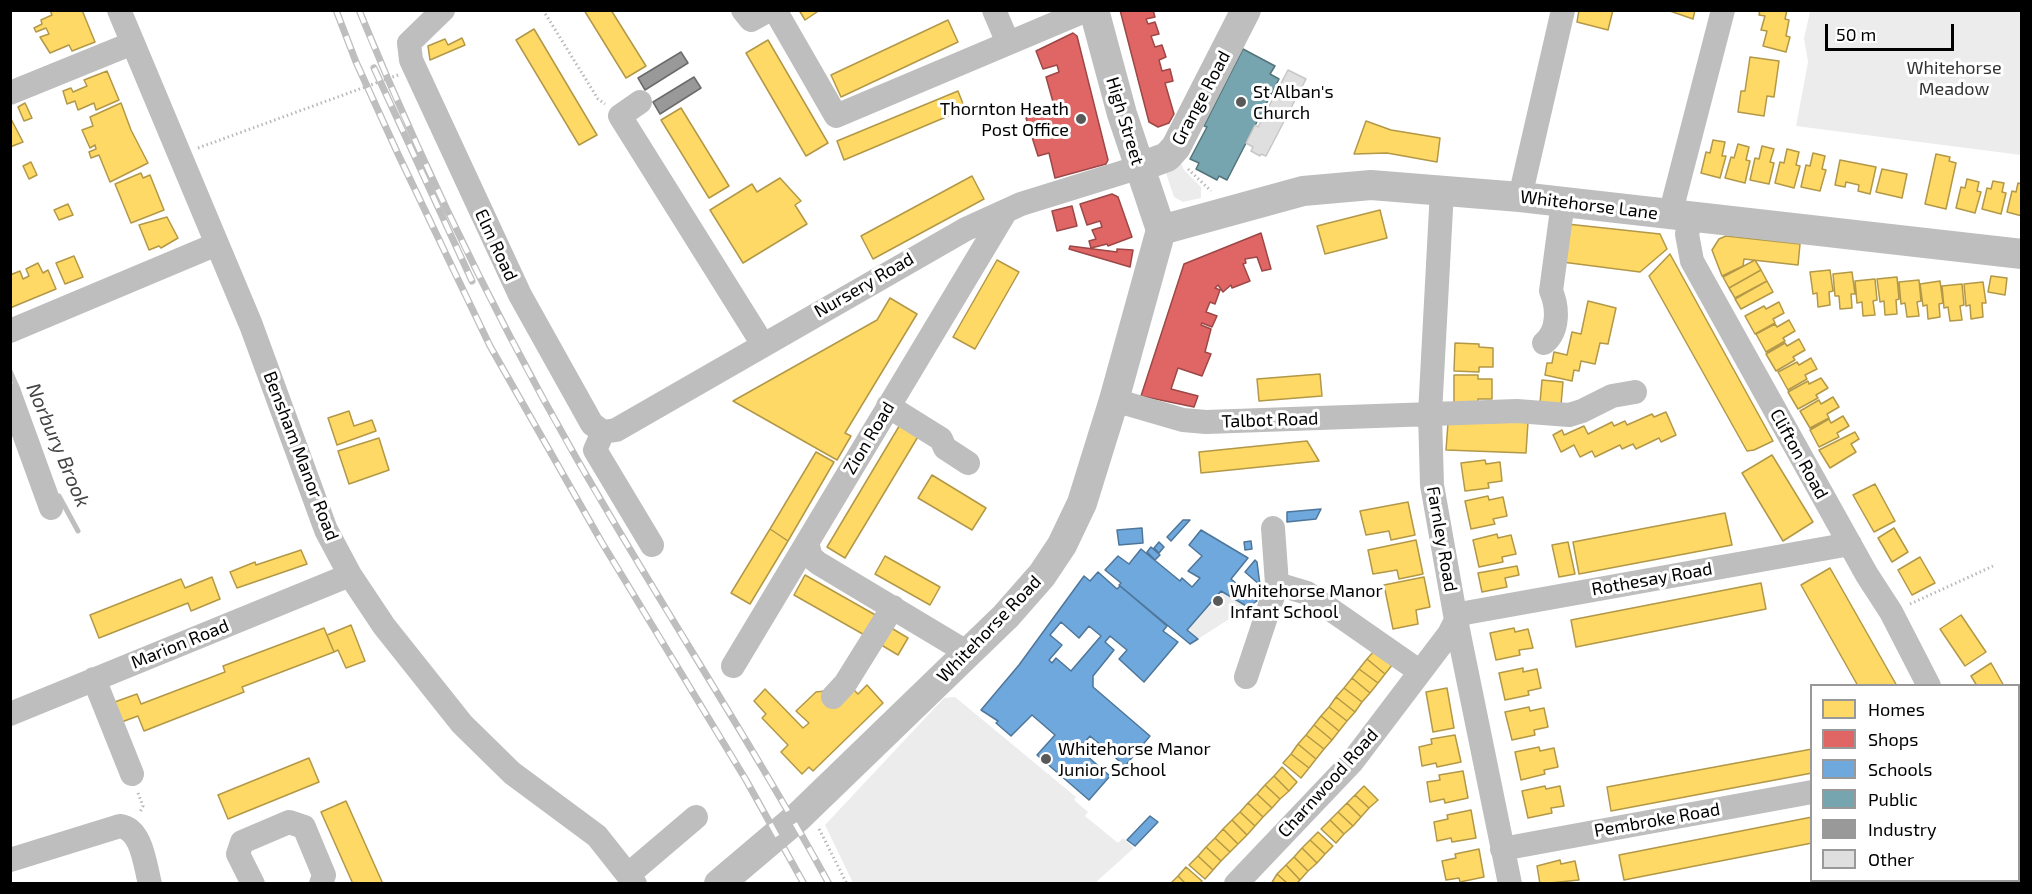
<!DOCTYPE html>
<html>
<head>
<meta charset="utf-8">
<style>
	body { margin:0 }
	#map { position:relative; width:2032px; height:894px; overflow:hidden; background:#fff; font-family:"Exo 2",sans-serif }
	canvas { display:block }
	.frame { position:absolute; inset:0; border:12px solid #000; pointer-events:none }
	.legend { position:absolute; left:1810px; top:684px; width:210px; height:198px; box-sizing:border-box; background:#fff; border:2px solid #999; margin:0; padding:8px 10px; list-style:none; font-size:18px; color:#000 }
	.legend li { display:flex; align-items:center; gap:12px; height:30px }
	.legend b { width:30px; border:2px solid #999 }
	.scale { position:absolute; left:1825px; top:24px; width:129px; height:27px; box-sizing:border-box; border:3px solid #000; border-top:0; padding-left:8px; font-size:18px; line-height:21px; white-space:nowrap; color:#000; -webkit-text-stroke:4px #fff; paint-order:stroke }
</style>
</head>
<body>
<div id="map">
<canvas width="2032" height="894"></canvas>
<div class="frame"></div>
<ul class="legend">
<li><b style="height:16px;background:#ffd966"></b>Homes</li>
<li><b style="height:16px;background:#e06666"></b>Shops</li>
<li><b style="height:16px;background:#6fa8dc"></b>Schools</li>
<li><b style="height:16px;background:#76a5af"></b>Public</li>
<li><b style="height:16px;background:#999"></b>Industry</li>
<li><b style="height:16px;background:#dfdfdf"></b>Other</li>
</ul>
<div class="scale">50 m</div>
</div>
<script>
const c = document.querySelector('canvas').getContext('2d');
c.lineJoin = 'round';
function fill(path, color) {
  c.fillStyle = color;
  c.fill(path, 'evenodd');
}
function trace(path, color, width, dash) {
  c.strokeStyle = color;
  c.lineWidth = width;
  c.lineCap = dash ? 'butt' : 'round';
  c.setLineDash(dash || []);
  c.stroke(path);
}
function drawText(font, color, halo, rows, align = 'center') {
  c.font = font + ' "Exo 2",sans-serif';
  c.lineWidth = 6;
  c.setLineDash([]);
  c.textBaseline = 'middle';
  c.strokeStyle = halo;
  c.fillStyle = color;
  for (const [text, x, y, turn = 0] of rows) {
    c.save();
    c.translate(x, y);
    c.rotate((+turn || 0) * Math.PI / 180);
    c.textAlign = isNaN(turn) ? turn : align;
    if (halo) c.strokeText(text, 0, 0);
    c.fillText(text, 0, 0);
    c.restore();
  }
}
fill(new Path2D(`
	M1810,12L2021,11V155L1796,126L1808,62L1804,38Z
	M1180,160L1184,170L1201,187V198L1183,202L1174,197L1166,173Z
	M1221,591L1248,607L1198,639L1187,630Z
	M955,697L1076,797L1074,800L1088,812L1085,816L1118,843L1123,838L1134,848L1095,883H853L825,825L944,698Z`), '#ececec');
const homes = new Path2D(`
	M50,10H82L95,42L72,51L69,45L50,53L40,37L49,34L46,28L36,32L34,28L42,24L41,20L52,15Z
	M584,10H611L646,66L626,78Z
	M799,10H820L805,20Z
	M1579,10H1613L1608,30L1577,22Z
	M1667,10H1695L1693,19Z
	M1760,10H1787L1785,19L1789,20L1786,36L1790,37L1786,52L1763,46L1767,31L1761,30L1765,16L1759,15Z
	M948,20L958,42L841,97L831,75Z
	M534,29L597,135L579,145L516,40Z
	M462,38L465,45L430,60L428,46L445,39L448,45Z
	M768,40L828,143L806,156L746,53Z
	M1750,57L1779,61L1774,97L1767,96L1764,116L1738,112L1741,91H1745Z
	M107,71L119,100L96,110L94,103L78,110L75,101L67,104L63,91L71,88L73,92L87,86L84,80Z
	M958,91L965,109L844,160L837,141Z
	M25,103L32,118L24,121L18,107Z
	M121,103L131,130L148,163L110,182L99,155L91,158L89,152L96,149L95,145L90,148L82,130L93,126L90,117Z
	M681,108L729,186L709,198L661,120Z
	M10,117L23,142L10,147Z
	M1366,121L1391,130L1440,138L1437,162L1387,153L1354,154Z
	M1713,140L1725,142L1722,156H1726L1720,178L1701,173L1706,152L1710,153Z
	M1738,144L1749,147L1746,160L1750,161L1745,183L1725,178L1731,157L1734,158Z
	M1762,146L1774,149L1770,162L1774,163L1769,184L1750,180L1755,158L1759,159Z
	M1787,149L1799,152L1796,165L1800,166L1794,188L1775,183L1780,162L1784,163Z
	M1813,153L1825,156L1822,169L1826,170L1820,191L1801,187L1806,165L1810,166Z
	M1936,154L1950,157L1949,161L1956,163L1946,209L1925,204Z
	M1840,160L1876,167L1870,194L1858,191L1859,185L1846,182L1845,187L1835,185Z
	M31,162L37,175L29,179L23,166Z
	M1882,169L1907,174L1902,198L1876,192Z
	M141,173L143,178L150,175L164,210L131,223L115,184Z
	M972,176L984,199L873,259L861,236Z
	M780,178L801,201L795,205L807,224L743,263L710,210L752,184L757,192Z
	M1967,179L1979,182L1977,191L1981,192L1975,213L1956,208L1961,187L1965,188Z
	M1993,181L2004,183L2002,192L2006,193L2001,214L1982,209L1987,188L1991,189Z
	M2018,183L2022,184V216L2007,212L2012,191L2016,192Z
	M68,204L73,215L59,220L54,210Z
	M1380,210L1387,238L1325,254L1317,226Z
	M167,217L178,238L161,248L159,246L149,250L139,225Z
	M1567,224L1660,234L1667,249L1640,272L1562,262Z
	M1726,236L1800,244L1798,265L1744,259L1743,266L1722,276L1712,250L1719,239Z
	M1670,254L1773,441L1754,450L1747,451L1649,276Z
	M74,256L83,277L65,284L56,263Z
	M997,260L1019,272L975,349L953,337Z
	M1755,260L1761,270L1729,288L1723,277Z
	M38,263L43,273L48,270L56,289L10,308V275L20,271L23,279L29,276L26,269Z
	M1761,270L1767,281L1735,298L1729,288Z
	M1830,270L1833,291L1829,292L1830,305L1818,307L1817,293L1813,294L1810,272Z
	M1852,272L1855,294H1851L1852,308L1840,309L1839,296H1835L1833,274Z
	M1991,276L2007,278L2005,295L1988,292Z
	M1897,277L1899,299L1896,300L1897,314L1885,315L1884,301L1880,302L1877,279Z
	M1875,279L1877,300L1873,301L1875,315L1863,316L1862,302L1857,303L1855,281Z
	M1919,280L1921,301L1917,302L1919,316L1907,317L1905,303L1901,304L1899,282Z
	M1767,281L1773,292L1741,309L1735,299Z
	M1940,281L1943,303L1939,304L1940,317L1928,319L1927,305L1923,306L1920,284Z
	M1983,282L1986,303H1982L1983,317L1971,319L1970,305L1966,306L1964,284Z
	M1962,284L1964,305L1960,306L1962,320L1950,321L1948,307L1944,308L1942,286Z
	M890,298L917,314L845,433L851,436L837,460L733,401L877,320Z
	M1588,301L1616,308L1608,344L1600,343L1595,364L1581,361L1579,371L1574,370L1572,381L1545,375L1547,363H1552L1554,352L1567,355L1572,332L1581,334Z
	M1779,302L1784,313L1773,319L1775,323L1755,334L1745,316L1764,306L1766,309Z
	M1789,320L1795,331L1783,338L1785,341L1766,352L1756,334L1775,324L1777,327Z
	M1799,339L1805,350L1793,357L1795,360L1776,371L1766,354L1785,343L1787,346Z
	M1455,343L1479,344V347L1493,348V367H1479V372L1454,371Z
	M1811,358L1817,369L1805,375L1807,379L1788,390L1778,372L1797,362L1799,365Z
	M1320,374L1322,396L1259,401L1257,379Z
	M1454,375H1478V379H1492V399H1478V403H1454Z
	M1821,378L1828,388L1816,395L1818,398L1798,409L1788,392L1808,381L1809,384Z
	M1542,380L1563,382L1561,405L1540,403Z
	M1833,397L1839,407L1827,414L1829,418L1810,428L1800,411L1819,400L1821,404Z
	M349,411L354,426L372,420L376,431L337,445L328,418Z
	M1666,412L1676,435L1661,442L1659,438L1636,449L1633,444L1622,449L1620,445L1595,457L1592,451L1580,457L1574,445L1561,452L1553,435L1562,430L1564,435L1584,426L1588,434L1612,422L1614,426L1625,421L1627,425L1652,414L1654,417Z
	M1843,416L1849,426L1837,433L1839,437L1819,447L1810,430L1829,419L1831,423Z
	M1528,422L1526,453L1446,450L1448,423Z
	M901,423L919,435L845,558L827,547Z
	M1855,432L1859,439L1851,444L1856,452L1830,468L1819,450Z
	M379,438L389,470L349,484L338,451Z
	M1307,441L1319,461L1201,473L1199,452Z
	M816,452L834,462L788,541L770,529Z
	M1772,455L1813,522L1783,541L1742,473Z
	M1485,460L1486,464L1500,462L1502,481L1488,483L1489,488L1465,491L1461,463Z
	M932,475L986,508L972,530L918,498Z
	M1875,484L1895,521L1874,532L1853,495Z
	M1488,496L1489,500L1503,497L1507,516L1493,519L1495,524L1471,529L1465,501Z
	M1408,502L1415,535L1391,540L1389,531L1366,535L1360,511Z
	M1725,513L1732,545L1579,574L1573,542Z
	M1894,528L1908,552L1892,562L1878,538Z
	M770,529L788,541L750,604L731,593Z
	M1497,534L1498,538L1511,535L1516,554L1502,557L1503,562L1479,567L1473,540Z
	M1416,540L1423,574L1399,579L1397,570L1373,574L1368,550Z
	M1568,542L1575,574L1559,577L1552,545Z
	M301,550L307,564L237,588L230,572L255,562L256,565Z
	M885,556L940,587L930,605L875,574Z
	M1920,557L1935,583L1912,595L1898,570Z
	M1517,566L1519,575L1505,578L1507,587L1482,592L1478,573Z
	M1830,568L1897,686H1858L1801,585Z
	M805,575L879,617L868,637L794,595Z
	M212,577L220,599L191,611L188,603L99,638L90,615L181,579L185,588Z
	M1424,577L1430,607L1416,610L1418,624L1393,629L1384,585Z
	M1761,583L1766,609L1576,647L1571,620Z
	M1961,615L1986,652L1965,666L1940,629Z
	M351,625L365,661L346,668L338,650L334,652L327,635Z
	M888,626L908,638L898,655L878,643Z
	M324,628L334,652L242,687L244,692L144,731L138,716L116,724L109,704L137,694L141,704L225,672L223,666Z
	M1514,628L1515,632L1528,629L1533,648L1519,650L1520,655L1496,660L1490,633Z
	M1375,650L1393,664L1385,674L1367,659Z
	M1367,659L1385,674L1378,683L1359,669Z
	M1991,663L2004,686H1977L1971,676Z
	M1523,668V672L1537,669L1541,688L1528,691L1529,695L1505,700L1499,673Z
	M1359,669L1378,683L1370,693L1352,678Z
	M1352,678L1370,693L1362,702L1344,688Z
	M867,685L883,703L813,771L809,767L802,774L781,752L788,745L762,718L766,714L754,701L765,689L803,728L809,723L796,711L816,692L852,688L858,694Z
	M1344,688L1362,702L1355,712L1336,697Z
	M1447,688L1454,728L1433,732L1426,692Z
	M1336,697L1355,712L1347,721L1329,707Z
	M1329,707L1347,721L1339,731L1321,716Z
	M1529,707L1530,711L1544,708L1548,727L1534,730L1535,735L1512,740L1505,712Z
	M2018,709L2022,714V732L2018,734Z
	M1321,716L1339,731L1332,740L1314,725Z
	M1314,725L1332,740L1324,749L1306,735Z
	M1306,735L1324,749L1316,759L1298,744Z
	M1455,735L1461,762L1437,767L1436,763L1422,766L1419,747L1432,744L1431,739Z
	M1298,744L1316,759L1309,768L1291,754Z
	M1539,747L1540,751L1554,748L1558,767L1544,770L1545,774L1521,780L1515,752Z
	M1812,749V773L1611,811L1607,787Z
	M1291,754L1309,768L1301,778L1283,763Z
	M309,758L319,782L228,819L218,795Z
	M1282,767L1297,782L1289,791L1274,776Z
	M1463,771L1468,798L1445,803L1444,799L1430,802L1427,782L1440,780L1439,775Z
	M1274,776L1289,791L1280,799L1265,785Z
	M1265,785L1280,799L1272,808L1257,794Z
	M1364,786L1378,800L1369,808L1355,795Z
	M1545,786L1546,789L1560,786L1564,806L1551,808L1552,813L1528,818L1522,791Z
	M1257,794L1272,808L1263,817L1248,803Z
	M1355,795L1369,808L1361,817L1347,803Z
	M346,801L383,884H353L321,812Z
	M1248,803L1263,817L1255,826L1240,812Z
	M1347,803L1361,817L1353,826L1338,812Z
	M1471,810L1476,838L1452,842L1451,838L1437,841L1434,822L1448,819L1447,815Z
	M1240,812L1255,826L1247,835L1232,820Z
	M1338,812L1353,826L1344,834L1330,820Z
	M1812,817V843L1624,880L1619,855Z
	M1232,820L1247,835L1238,844L1223,829Z
	M1330,820L1344,834L1336,843L1321,829Z
	M1223,829L1238,844L1230,852L1215,838Z
	M1318,832L1333,846L1325,854L1310,840Z
	M1215,838L1230,852L1221,861L1206,847Z
	M1310,840L1325,854L1317,863L1302,848Z
	M1206,847L1221,861L1213,870L1198,856Z
	M1302,848L1317,863L1308,871L1294,857Z
	M1479,849L1484,877L1460,882L1459,878L1446,880L1442,861L1456,858L1455,854Z
	M1198,856L1213,870L1205,879L1189,865Z
	M1294,857L1308,871L1300,880L1286,865Z
	M1560,860L1561,864L1575,861L1579,880L1540,884L1537,866Z
	M1286,865L1300,880L1296,884H1288L1277,874Z
	M1186,867L1202,881L1200,884H1186L1178,876Z
	M1277,874L1288,884H1271Z
	M1178,876L1186,884H1170Z
	M1975,880H2015L2017,884H1977Z`);
fill(homes, '#ffd966');
trace(homes, '#b29847', 1.5);
const shops = new Path2D(`
	M1120,10H1153L1155,17L1146,19L1148,24L1155,22L1159,34L1151,36L1155,47L1162,45L1166,57L1159,60L1162,71L1170,69L1173,81L1165,83L1174,114L1169,123L1158,127L1149,122Z
	M1073,33L1077,36L1108,160L1106,164L1055,178L1049,153L1038,156L1026,118L1055,109L1046,77L1059,72L1057,65L1043,69L1036,51Z
	M1112,194L1118,197L1132,237L1108,246L1107,244L1091,248L1089,241L1096,239L1092,230L1102,227L1100,221L1087,225L1080,204Z
	M1072,206L1077,226L1057,231L1052,211Z
	M1261,233L1271,269L1262,271L1257,257L1245,259L1246,263L1243,264L1250,281L1232,288L1231,285L1223,292L1218,285L1215,288L1220,290L1215,304L1210,302L1206,312L1217,316L1212,327L1202,323L1201,325L1211,329L1205,352L1211,354L1202,376L1178,368L1171,389L1198,396L1194,407L1141,396L1184,264Z
	M1070,246L1117,252V249L1133,250L1130,267L1069,249Z`);
fill(shops, '#e06666');
trace(shops, '#9d4747', 1.5);
const schools = new Path2D(`
	M1321,509L1316,519L1287,522V512Z
	M1183,520H1190L1171,541L1167,537Z
	M1142,528L1143,543L1119,545L1117,530Z
	M1201,530L1248,558L1231,579L1257,601L1248,607L1221,591L1187,630L1198,639L1190,644L1119,585L1121,583L1105,570L1118,556L1129,564L1141,549L1180,581L1182,578L1192,587L1200,578L1188,571L1202,556L1189,545Z
	M1251,541L1252,549L1245,550L1244,542Z
	M1159,542L1164,547L1159,553L1154,548Z
	M1151,547L1160,555L1155,560L1147,552Z
	M1255,560L1257,562L1260,585L1245,572Z
	M1098,572L1117,589L1120,586L1167,626L1163,631L1178,642L1144,682L1119,659L1127,650L1110,636L1105,642L1114,650L1093,676V687L1150,736L1125,766L1090,736L1079,749L1110,776L1089,800L1037,755L1055,735L1032,715L1011,736L996,723L998,721L981,710L1019,665L1084,576L1090,581ZM1061,622L1079,638L1089,626L1101,636L1071,671L1056,658L1052,663L1049,660L1062,645L1050,635Z
	M1150,816L1158,822L1135,846L1127,840Z`);
fill(schools, '#6fa8dc');
trace(schools, '#4e769a', 1.5);
const public = new Path2D(`
	M1243,49L1275,66L1270,74L1279,79L1227,180L1219,176L1217,180L1196,169L1199,163L1190,159L1207,127L1204,126Z`);
fill(public, '#76a5af');
trace(public, '#53747a', 1.5);
const industry = new Path2D(`
	M681,52L688,63L645,90L638,78Z
	M694,77L701,88L660,114L653,102Z`);
fill(industry, '#999');
trace(industry, '#6b6b6b', 1.5);
trace(new Path2D(`
	M10,371L18,389
	M59,496L78,531`), '#bfbfbf', 5);
const building = new Path2D(`
	M1288,70L1306,79L1266,156L1261,154L1260,156L1251,151L1253,147L1246,143L1255,125L1258,127Z`);
fill(building, '#dfdfdf');
trace(building, '#c7c7c7', 1.5);
trace(new Path2D(`
	M543,10L598,99L605,104
	M198,148L398,75
	M1188,169L1211,191
	M1910,604L1993,566
	M138,793L143,806L140,812
	M819,829L847,884`), '#b9b9b9', 3, [1.5, 3]);
trace(new Path2D(`
	M119,10L251,325L326,530L350,575L384,626L462,724L512,773L597,836L635,884
	M443,10L409,43L411,60L520,295L592,424L603,432
	M743,10L751,20L769,10
	M775,10L836,116L1087,10
	M994,10L1008,43
	M10,93L133,43
	M640,102L620,116L762,343
	M1442,190L1430,414L1432,485L1456,620L1510,884
	M1520,197L1563,10
	M1670,215L1723,10
	M1691,218L1687,234L1692,261L1867,575L1891,612L1929,686
	M10,331L217,244
	M1544,343C1559,331 1558,307 1551,291L1563,202
	M10,395L51,508
	M1114,400L1183,420L1206,422L1517,411L1569,415L1582,411L1612,396L1635,392
	M888,406L941,439L945,448L968,463
	M603,432L616,430L966,229L1021,204L1140,167
	M603,432L595,450L652,545
	M807,543L811,557L818,563L968,653
	M1277,584L1307,593L1419,671
	M733,666L1006,211
	M1246,677L1277,584L1273,528
	M94,679L132,774
	M833,697L845,684L893,607
	M10,714L350,575
	M2018,845L2022,851
	M1502,849L1812,792
	M10,860L120,826C142,829 145,865 150,884
	M629,874L696,817
	M253,884L238,854L242,842L289,822L304,827L324,875L321,884
	M1236,884L1352,762L1449,634L1456,620L1465,613L1850,544`), '#bebebe', 24);
trace(new Path2D(`
	M1094,10L1122,114L1161,230
	M1140,167L1167,157L1176,147L1246,10
	M1161,230L1303,191L1371,185L1520,197L2022,254
	M719,884L798,817L1006,616L1042,575L1062,545L1082,503L1114,400L1161,230`), '#bebebe', 30);
const rail = new Path2D(`
	M336,10L356,62L398,154L490,346L601,541L746,780L804,884
	M359,10C431,186 515,357 612,519C684,641 761,760 829,884
	M374,68L472,281`);
trace(rail, '#bebebe', 7);
trace(rail, '#fff', 4.5, [14]);
for (const [x, y, r, color] of [
	[1241,102,6,"#595959"],
	[1081,119,6,"#595959"],
	[1218,601,6,"#595959"],
	[1046,759,6,"#595959"]
]) {
  const dot = new Path2D();
  dot.arc(x, y, r, 0, 2 * Math.PI);
  c.fillStyle = color;
  c.fill(dot);
  trace(dot, '#fff', 2);
}
drawText('18px', '#333', '#fff', [
	["Whitehorse",1954,68],
	["Meadow",1954,89]
]);
drawText('18px', '#000', '#fff', [
	["St Alban's",1253,92],
	["Church",1253,113],
	["Thornton Heath",1069,109,"right"],
	["Post Office",1069,130,"right"],
	["Whitehorse Manor",1230,591],
	["Infant School",1230,612],
	["Whitehorse Manor",1058,749],
	["Junior School",1058,770]
], 'left');
drawText('18px', '#000', '#fff', [
	["Grange Road",1201,98,-62],
	["High Street",1125,121,73],
	["Whitehorse Lane",1589,205,7],
	["Elm Road",496,245,65],
	["Nursery Road",864,285,-30],
	["Talbot Road",1270,420,-2],
	["Zion Road",869,438,-59],
	["Clifton Road",1799,454,61],
	["Bensham Manor Road",301,456,69],
	["Farnley Road",1442,539,80],
	["Rothesay Road",1652,579,-10],
	["Whitehorse Road",989,629,-46],
	["Marion Road",180,644,-22],
	["Charnwood Road",1328,783,-48],
	["Pembroke Road",1657,820,-10]
]);
drawText('italic 20px', '#444', '#fff', [
	["Norbury Brook",58,445,67]
]);
</script>
</body>
</html>
